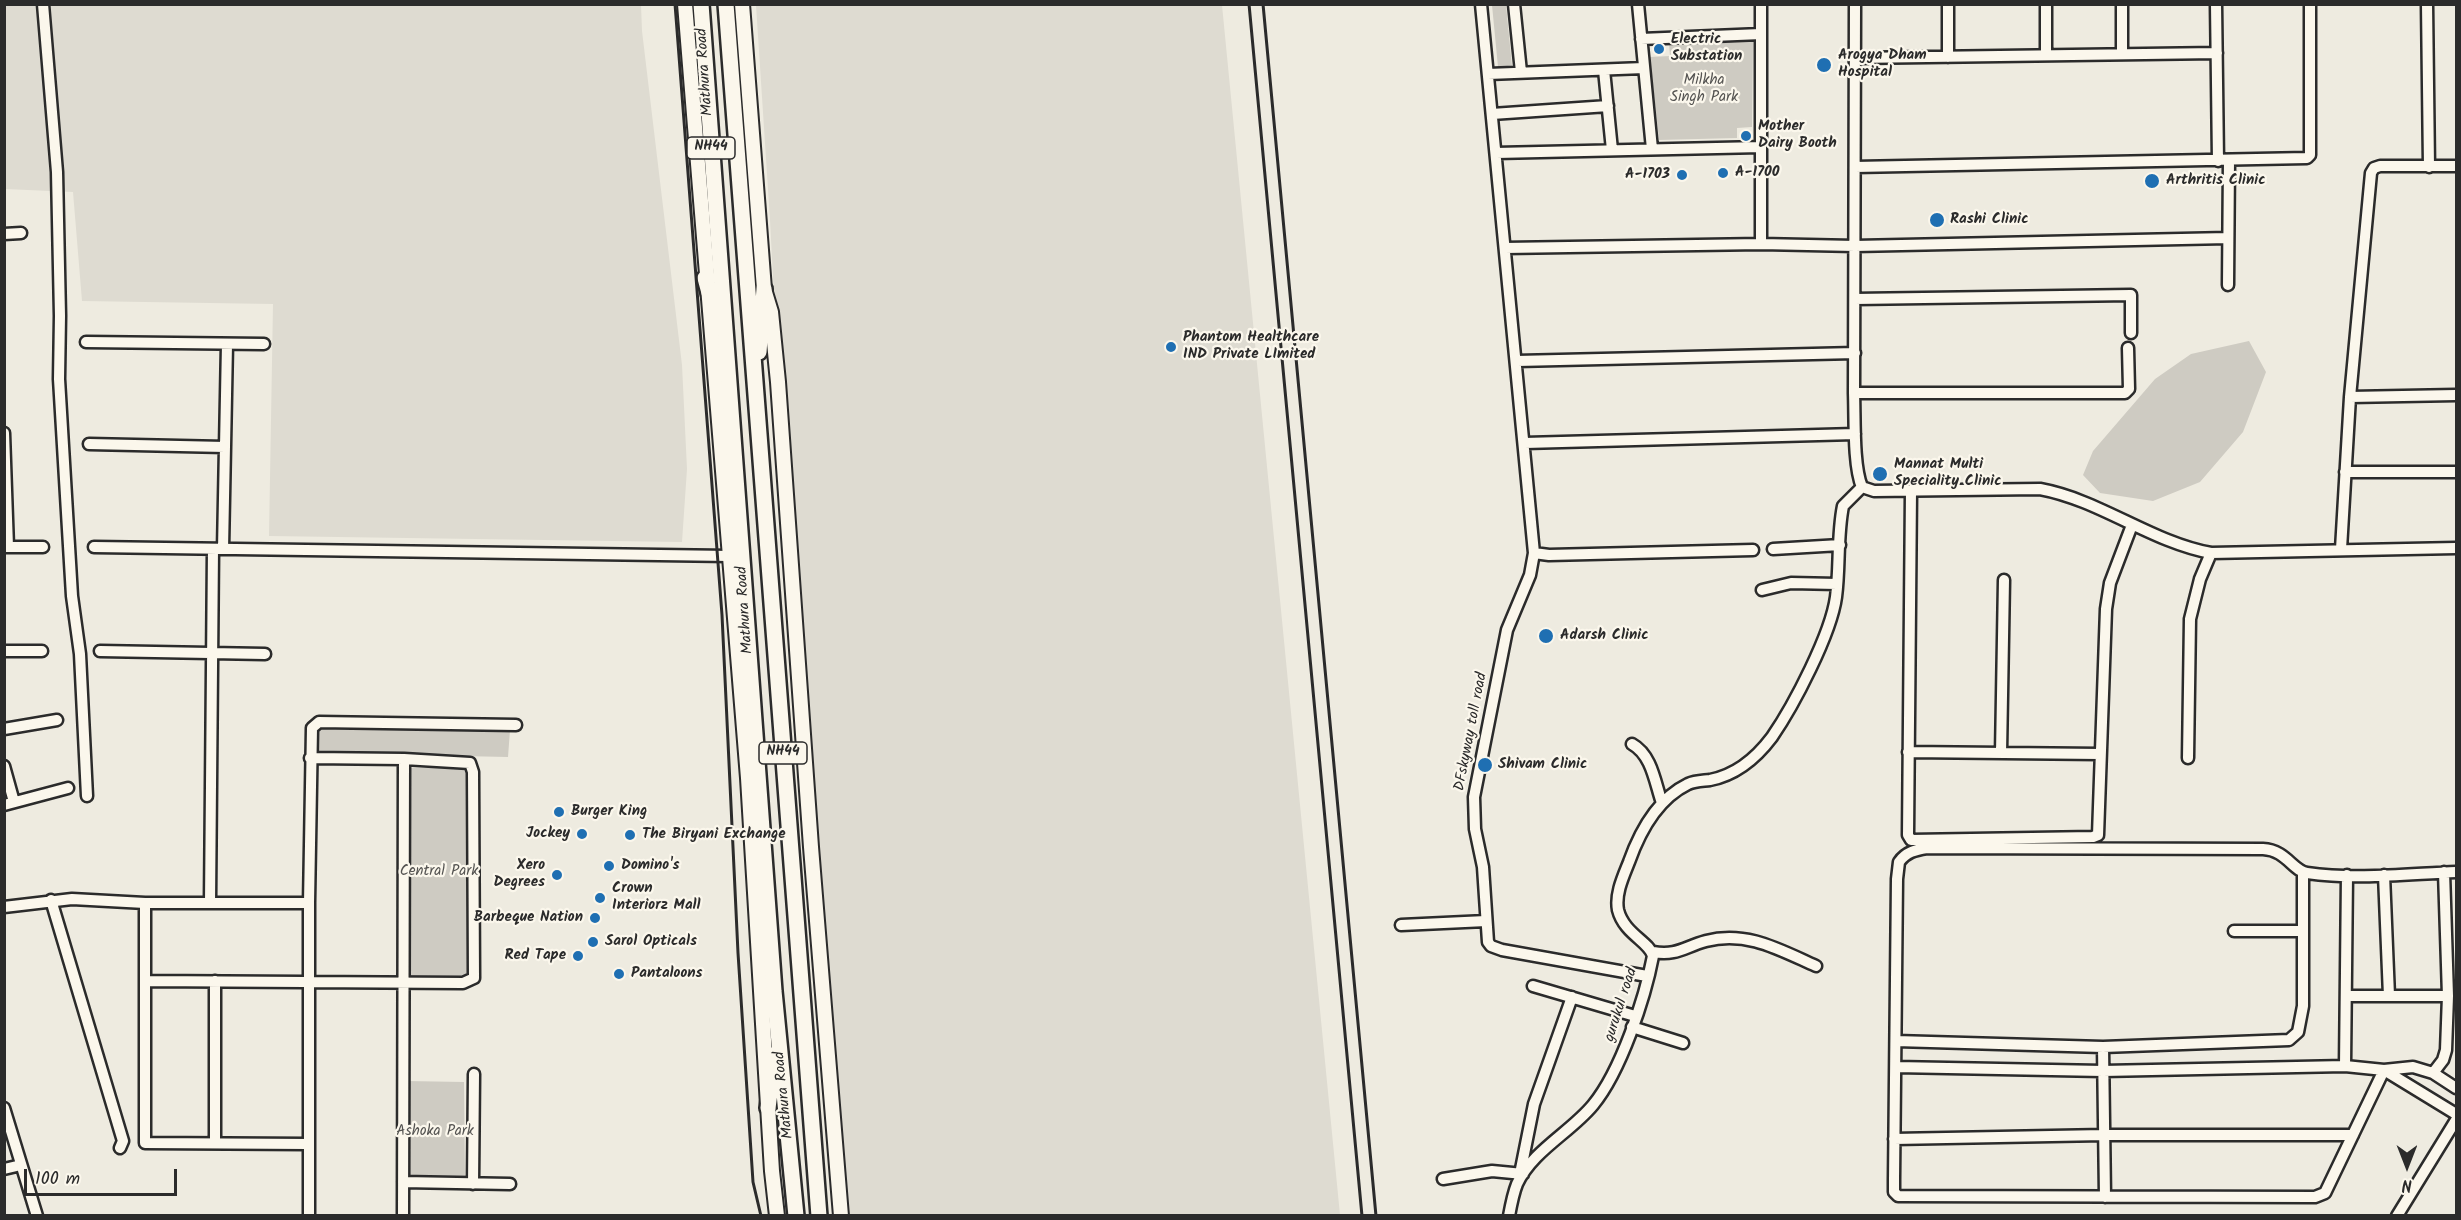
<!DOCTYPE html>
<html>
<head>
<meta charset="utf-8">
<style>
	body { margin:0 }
	#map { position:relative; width:2461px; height:1220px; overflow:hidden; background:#eeebe0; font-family:Kalam,sans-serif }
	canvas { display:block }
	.frame { position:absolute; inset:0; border:6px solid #2b2b2b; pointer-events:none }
	.north { position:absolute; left:2377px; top:1136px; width:60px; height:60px; -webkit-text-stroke:4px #fbf7ec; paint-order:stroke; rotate:180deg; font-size:16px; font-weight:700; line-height:24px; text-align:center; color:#2b2b2b }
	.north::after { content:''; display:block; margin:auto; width:21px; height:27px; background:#2b2b2b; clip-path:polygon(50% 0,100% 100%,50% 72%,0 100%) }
	.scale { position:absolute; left:24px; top:1169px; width:153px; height:27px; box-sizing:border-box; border:3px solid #2b2b2b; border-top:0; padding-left:8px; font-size:18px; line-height:21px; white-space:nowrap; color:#2b2b2b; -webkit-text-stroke:4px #fbf7ec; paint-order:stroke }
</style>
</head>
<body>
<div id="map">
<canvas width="2461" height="1220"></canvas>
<div class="frame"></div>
<div class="north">N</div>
<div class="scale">100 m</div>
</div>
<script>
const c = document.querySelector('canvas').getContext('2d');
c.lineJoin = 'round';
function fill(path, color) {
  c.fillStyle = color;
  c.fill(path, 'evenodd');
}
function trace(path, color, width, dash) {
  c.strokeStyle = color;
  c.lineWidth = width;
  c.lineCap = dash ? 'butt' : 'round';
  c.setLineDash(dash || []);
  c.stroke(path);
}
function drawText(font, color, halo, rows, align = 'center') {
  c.font = font + ' Kalam,sans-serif';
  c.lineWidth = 4.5;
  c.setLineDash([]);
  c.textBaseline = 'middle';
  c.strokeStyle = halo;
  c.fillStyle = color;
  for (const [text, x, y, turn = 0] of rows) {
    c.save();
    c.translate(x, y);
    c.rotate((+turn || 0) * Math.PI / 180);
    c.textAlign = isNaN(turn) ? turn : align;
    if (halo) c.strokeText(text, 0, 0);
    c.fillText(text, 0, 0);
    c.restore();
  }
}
fill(new Path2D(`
	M4,5H641L642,31L682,365L687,469L682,542L269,536L273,304L82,301L73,192L5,189Z
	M756,5H1222L1340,1215H837L799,779L770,220Z`), '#dedbd1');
fill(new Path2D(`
	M1492,5H1506L1512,66L1498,67Z
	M1753,42L1752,127L1737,128V138L1659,140L1650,57L1670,56L1669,43Z
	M2249,341L2266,372L2243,432L2200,482L2153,501L2100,493L2083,475L2093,451L2155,379L2191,354Z
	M319,728L510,730L508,757L319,753Z
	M467,767L470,976H409L408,768Z
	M406,1081L464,1082L465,1179H409Z`), '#cecbc2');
const minor = new Path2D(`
	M43,4L57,172L60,316L59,379L72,596L80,654L87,796
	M1481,4L1534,553L1530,575L1507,630L1474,797L1475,829L1483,867L1488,942L1491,946L1502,950L1647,976
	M1514,4L1521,72
	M1638,4L1652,149
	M1855,4L1854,393C1855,417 1853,466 1862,487L1874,491L2040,489C2100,500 2151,542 2211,553L2456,548
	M1948,4V57
	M2046,4V55
	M2122,4V54
	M2216,4L2218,161
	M2427,4L2429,167
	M1641,39L1761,34
	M1855,58L2217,53
	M1604,70L1612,150
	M1488,74L1644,68
	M1492,114L1608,106
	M1496,153L1761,147
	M1855,167L2307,158L2310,155V4
	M4,234L21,233
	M1761,244V4
	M1505,248L1761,244L1855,246L2228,238
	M2228,285L2229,161
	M1855,299L2131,295V333
	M86,342L264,344
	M1517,361L1855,353
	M1854,393H2125L2129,389L2128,348
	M2350,397L2456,395
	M4,433L8,547
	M1525,443L1855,434
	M89,444L225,447
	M2345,472H2456
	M1911,491L1908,835L1911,840L2093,837L2098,835L2106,609L2110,583L2132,525
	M4,547H43
	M94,547L730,556
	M223,549L227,344
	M1773,549L1840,545
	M2341,549L2350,397L2371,173L2374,168L2380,166H2456
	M1534,553L1549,555L1753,550
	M1762,590L1791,583L1837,584
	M4,651H42
	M100,651L265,654
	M4,729L57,720
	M1632,744C1652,755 1655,783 1662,803
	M1908,752L2100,754
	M2001,753L2004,580
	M2188,758L2190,619L2200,579L2211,553
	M4,766L14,802
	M4,805L68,788
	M2384,875L2389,996
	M51,900L123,1141L120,1148
	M210,902L213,549
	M145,903V1143L308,1144
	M4,907L72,899L145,903H309
	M1401,925L1486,921
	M2234,931H2303
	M1653,952C1677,956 1684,947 1706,941C1746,930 1780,950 1816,966
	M146,981L463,983L474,978L473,772L470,763L404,759L310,758
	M1533,986L1635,1016
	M2346,996H2448
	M1632,1027L1683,1043
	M1896,1041L2103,1047L2289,1040L2298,1032L2303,1006V872
	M2103,1047L2105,1197
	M2345,1066L2347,875
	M1896,1067L2103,1071L2345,1066L2384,1070L2413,1067L2433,1073L2456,1088
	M2384,1070L2325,1193L2315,1197L1898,1196L1894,1192V1180L1897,879L1899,862C1906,852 1915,850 1927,848L2263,849C2286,850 2293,871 2307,873C2356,880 2407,874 2456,872
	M2384,1070L2456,1114
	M2433,1073L2443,1060L2446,1050L2448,996L2444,872
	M4,1108L37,1216
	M1894,1139L2104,1135H2353
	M215,1143V981
	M4,1169L21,1165
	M1520,1174L1534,1104L1572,997
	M1443,1179L1492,1171L1523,1174
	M403,1182L510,1184
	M473,1184L474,1074
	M309,1216V903L312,728L319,722L516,725
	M403,1216L404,759
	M1509,1216C1511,1205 1513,1194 1517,1184C1532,1151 1571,1132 1593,1105C1621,1071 1645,998 1653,956C1650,942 1624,934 1618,910C1615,894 1623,877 1629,862C1640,831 1657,799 1688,784C1695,781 1702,781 1710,780C1736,775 1757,757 1772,737C1794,705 1831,634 1836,597C1840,567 1837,536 1843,506L1862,487
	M2397,1216L2456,1120`);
const major = new Path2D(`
	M685,4L748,778L772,1171L777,1216
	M742,4L764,289L771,312L778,382L811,847L841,1216`);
const highway = new Path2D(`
	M701,4L774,991L796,1216
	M726,4L819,1216
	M705,278L718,326
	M759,352L764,289
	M768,1108L775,1054`);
trace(minor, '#2b2b2b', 15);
trace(major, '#2b2b2b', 18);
trace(highway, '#2b2b2b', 20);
trace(minor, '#fbf7ec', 10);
trace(major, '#fbf7ec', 14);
trace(highway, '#fbf7ec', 15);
trace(new Path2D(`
	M675,4L722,615L738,953L753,1182L761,1216
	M1249,4L1362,1216
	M1263,4L1376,1216`), '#2b2b2b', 3);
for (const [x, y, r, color] of [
	[1659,49,6,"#1f6fb2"],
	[1824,65,8,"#1f6fb2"],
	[1746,136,6,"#1f6fb2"],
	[1723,173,6,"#1f6fb2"],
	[1682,175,6,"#1f6fb2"],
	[2152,181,8,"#1f6fb2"],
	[1937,220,8,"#1f6fb2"],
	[1171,347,6,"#1f6fb2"],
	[1880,474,8,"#1f6fb2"],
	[1546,636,8,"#1f6fb2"],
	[1485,765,8,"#1f6fb2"],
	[559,812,6,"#1f6fb2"],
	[582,834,6,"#1f6fb2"],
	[630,835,6,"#1f6fb2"],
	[609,866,6,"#1f6fb2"],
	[557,875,6,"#1f6fb2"],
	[600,898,6,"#1f6fb2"],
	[595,918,6,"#1f6fb2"],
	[593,942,6,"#1f6fb2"],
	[578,956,6,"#1f6fb2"],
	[619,974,6,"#1f6fb2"]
]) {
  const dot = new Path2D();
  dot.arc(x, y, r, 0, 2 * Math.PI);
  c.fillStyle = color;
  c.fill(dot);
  trace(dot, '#fbf7ec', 2);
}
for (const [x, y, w] of [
	[711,148,48],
	[783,753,48]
]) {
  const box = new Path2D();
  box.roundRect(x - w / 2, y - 11, w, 22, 4.5);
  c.fillStyle = '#fbf7ec';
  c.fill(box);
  trace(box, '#2b2b2b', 1.5);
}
drawText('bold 14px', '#2b2b2b', null, [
	["NH44",711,148],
	["NH44",783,753]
]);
drawText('bold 15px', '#2b2b2b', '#fbf7ec', [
	["Electric",1671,40],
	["Substation",1671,57],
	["Arogya Dham",1838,56],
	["Hospital",1838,73],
	["Mother",1758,127],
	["Dairy Booth",1758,144],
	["A-1700",1735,173],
	["A-1703",1670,175,"right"],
	["Arthritis Clinic",2166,181],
	["Rashi Clinic",1950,220],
	["Phantom Healthcare",1183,338],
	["IND Private LImited",1183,355],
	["Mannat Multi",1894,465],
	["Speciality Clinic",1894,482],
	["Adarsh Clinic",1560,636],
	["Shivam Clinic",1498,765],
	["Burger King",571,812],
	["Jockey",570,834,"right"],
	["The Biryani Exchange",642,835],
	["Xero",545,866,"right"],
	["Degrees",545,883,"right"],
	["Domino's",621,866],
	["Crown",612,889],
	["Interiorz Mall",612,906],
	["Barbeque Nation",583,918,"right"],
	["Sarol Opticals",605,942],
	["Red Tape",566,956,"right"],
	["Pantaloons",631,974]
], 'left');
drawText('15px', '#2b2b2b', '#fbf7ec', [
	["Mathura Road",706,72,-94],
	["Mathura Road",746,610,-94],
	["DFskyway toll road",1472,732,-79],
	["gurukul road",1622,1005,-72],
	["Mathura Road",785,1095,-96]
]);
drawText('15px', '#545351', '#fbf7ec', [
	["Milkha",1704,81],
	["Singh Park",1704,98],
	["Central Park",439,872],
	["Ashoka Park",435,1132]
]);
</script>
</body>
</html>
